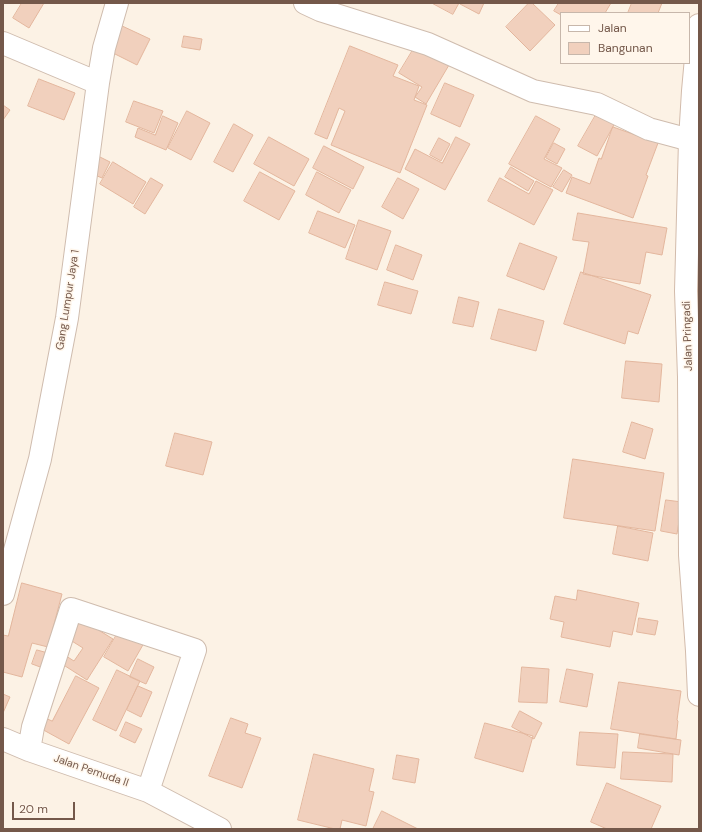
<!DOCTYPE html>
<html>
<head>
<meta charset="utf-8">
<style>
	body { margin:0 }
	#map { position:relative; width:702px; height:832px; overflow:hidden; background:#fcf2e5; font-family:"DM Sans",sans-serif }
	canvas { display:block }
	.frame { position:absolute; inset:0; border:4px solid #74584a; pointer-events:none }
	.legend { position:absolute; left:560px; top:12px; width:130px; height:52px; box-sizing:border-box; background:#fff6eb; border:1px solid #c7b7ab; margin:0; padding:5px 7px; list-style:none; font-size:12px; color:#74584a }
	.legend li { display:flex; align-items:center; gap:8px; height:20px }
	.legend b { width:20px; border:1px solid #c7b7ab }
	.scale { position:absolute; left:12px; top:802px; width:63px; height:18px; box-sizing:border-box; border:2px solid #74584a; border-top:0; padding-left:5px; font-size:12px; line-height:14px; white-space:nowrap; color:#74584a; -webkit-text-stroke:3px #fff6eb; paint-order:stroke }
</style>
</head>
<body>
<div id="map">
<canvas width="702" height="832"></canvas>
<div class="frame"></div>
<ul class="legend">
<li><b style="height:5px;background:#fff"></b>Jalan</li>
<li><b style="height:11px;background:#f1d0bd"></b>Bangunan</li>
</ul>
<div class="scale">20 m</div>
</div>
<script>
const c = document.querySelector('canvas').getContext('2d');
c.lineJoin = 'round';
function fill(path, color) {
  c.fillStyle = color;
  c.fill(path, 'evenodd');
}
function trace(path, color, width, dash) {
  c.strokeStyle = color;
  c.lineWidth = width;
  c.lineCap = dash ? 'butt' : 'round';
  c.setLineDash(dash || []);
  c.stroke(path);
}
function drawText(font, color, halo, rows, align = 'center') {
  c.font = font + ' "DM Sans",sans-serif';
  c.lineWidth = 3;
  c.setLineDash([]);
  c.textBaseline = 'middle';
  c.strokeStyle = halo;
  c.fillStyle = color;
  for (const [text, x, y, turn = 0] of rows) {
    c.save();
    c.translate(x, y);
    c.rotate((+turn || 0) * Math.PI / 180);
    c.textAlign = isNaN(turn) ? turn : align;
    if (halo) c.strokeText(text, 0, 0);
    c.fillText(text, 0, 0);
    c.restore();
  }
}
const building = new Path2D(`
	M22,3H44L29,28L13,18Z
	M432,3H459L453,14Z
	M460,3H484L479,14L460,4Z
	M529,3H532L555,25L530,51L506,27Z
	M559,3H611L605,13H561V15L554,11Z
	M632,3H662L658,13H628Z
	M120,25L150,39L137,65L107,50Z
	M184,36L202,39L200,50L182,47Z
	M416,45L449,65L426,104L415,97L422,87L399,73Z
	M350,46L398,65L393,76L419,86L414,100L427,105L400,173L331,145L345,111L339,108L327,139L315,134Z
	M39,79L75,93L64,120L28,106Z
	M445,83L474,95L460,127L431,114Z
	M134,101L163,111L154,133L126,122Z
	M3,105L10,110L3,120Z
	M187,111L210,123L191,160L168,148Z
	M597,113L615,123L597,156L578,146Z
	M163,116L178,123L166,150L135,137L138,128L155,135Z
	M536,116L560,129L544,159L562,168L551,187L509,164Z
	M234,124L253,135L233,172L214,162Z
	M613,127L658,143L646,175L648,176L633,218L566,193L572,177L590,184L599,158L601,159Z
	M269,137L309,159L294,186L254,164Z
	M456,137L470,144L445,190L405,169L415,149L442,163Z
	M439,138L450,144L441,161L430,155Z
	M554,143L565,149L557,164L546,158Z
	M324,146L364,167L353,189L313,168Z
	M96,155L110,162L102,178L88,172Z
	M113,162L146,182L133,204L100,184Z
	M511,167L534,181L528,191L505,177Z
	M564,170L572,175L562,192L553,187Z
	M260,172L295,191L279,220L244,201Z
	M317,172L351,190L339,213L306,195Z
	M151,178L163,185L145,214L134,207Z
	M398,178L419,189L403,219L382,207Z
	M500,178L529,194L536,181L553,190L534,225L488,201Z
	M318,211L355,225L345,248L309,233Z
	M578,213L667,228L662,255L646,252L640,284L583,274L589,242L573,240Z
	M359,220L391,231L377,270L346,259Z
	M520,243L557,257L544,290L507,276Z
	M396,245L422,255L413,280L387,270Z
	M581,272L651,295L638,334L628,331L625,344L564,324Z
	M385,282L418,291L411,314L378,305Z
	M459,297L479,302L473,327L453,323Z
	M499,309L544,321L536,351L491,339Z
	M626,361L662,364L659,402L622,398Z
	M632,422L653,429L645,459L623,452Z
	M175,433L212,442L203,475L166,466Z
	M573,459L664,473L655,531L564,518Z
	M666,500L682,502L677,534L661,531Z
	M618,526L653,533L648,561L613,554Z
	M22,583L62,594L48,647L32,643L22,677L3,672V635L8,636Z
	M578,590L639,603L632,635L613,631L610,647L561,637L564,622L550,619L555,596L576,600Z
	M79,618L113,639L87,680L62,664L66,656L74,661L83,648L67,638Z
	M639,618L658,621L655,635L637,632Z
	M120,629L144,643L128,671L104,657Z
	M37,650L48,653L43,668L32,664Z
	M138,659L154,667L146,684L130,677Z
	M522,667L549,669L547,703L519,702Z
	M567,669L593,674L587,707L560,702Z
	M117,670L140,681L116,731L93,720Z
	M76,676L99,688L69,744L38,727L43,717L52,721Z
	M619,682L681,691L677,720L678,721L676,739L611,729Z
	M138,686L152,692L141,717L127,710Z
	M3,694L10,697L3,713Z
	M520,711L542,723L534,739L512,727Z
	M231,718L248,724L245,733L261,738L242,788L209,776Z
	M126,722L142,729L135,743L120,736Z
	M485,723L533,736L523,772L475,758Z
	M580,732L618,734L615,768L577,765Z
	M640,734L681,740L679,755L638,748Z
	M623,752L673,754L672,782L621,779Z
	M314,754L374,769L369,791L374,792L366,826L342,820L340,829H335L298,820Z
	M397,755L419,759L415,783L393,779Z
	M607,783L661,806L651,829H607L591,822Z
	M382,811L418,829H373Z`);
fill(building, '#f1d0bd');
trace(building, '#e3b69d', 1);
const street = new Path2D(`
	M305,3L320,10L428,44L533,91L597,104L649,129L690,140
	M3,43L98,83
	M3,594L40,459L67,318L98,83L104,48L117,3
	M3,739L29,750L148,791L220,829
	M29,750L33,727L71,609L195,650L148,791`);
const secondary = new Path2D(`
	M699,25L693,91L690,140L686,291L689,377L690,555L697,651L699,695`);
trace(street, '#cfbcae', 24);
trace(secondary, '#d2bbab', 24);
trace(street, '#fff', 22);
trace(secondary, '#fff', 22);
drawText('11px', '#74584a', '#fff6eb', [
	["Gang Lumpur Jaya 1",68,300,-81],
	["Jalan Pringadi",688,336,-92],
	["Jalan Pemuda II",91,771,19]
]);
</script>
</body>
</html>
